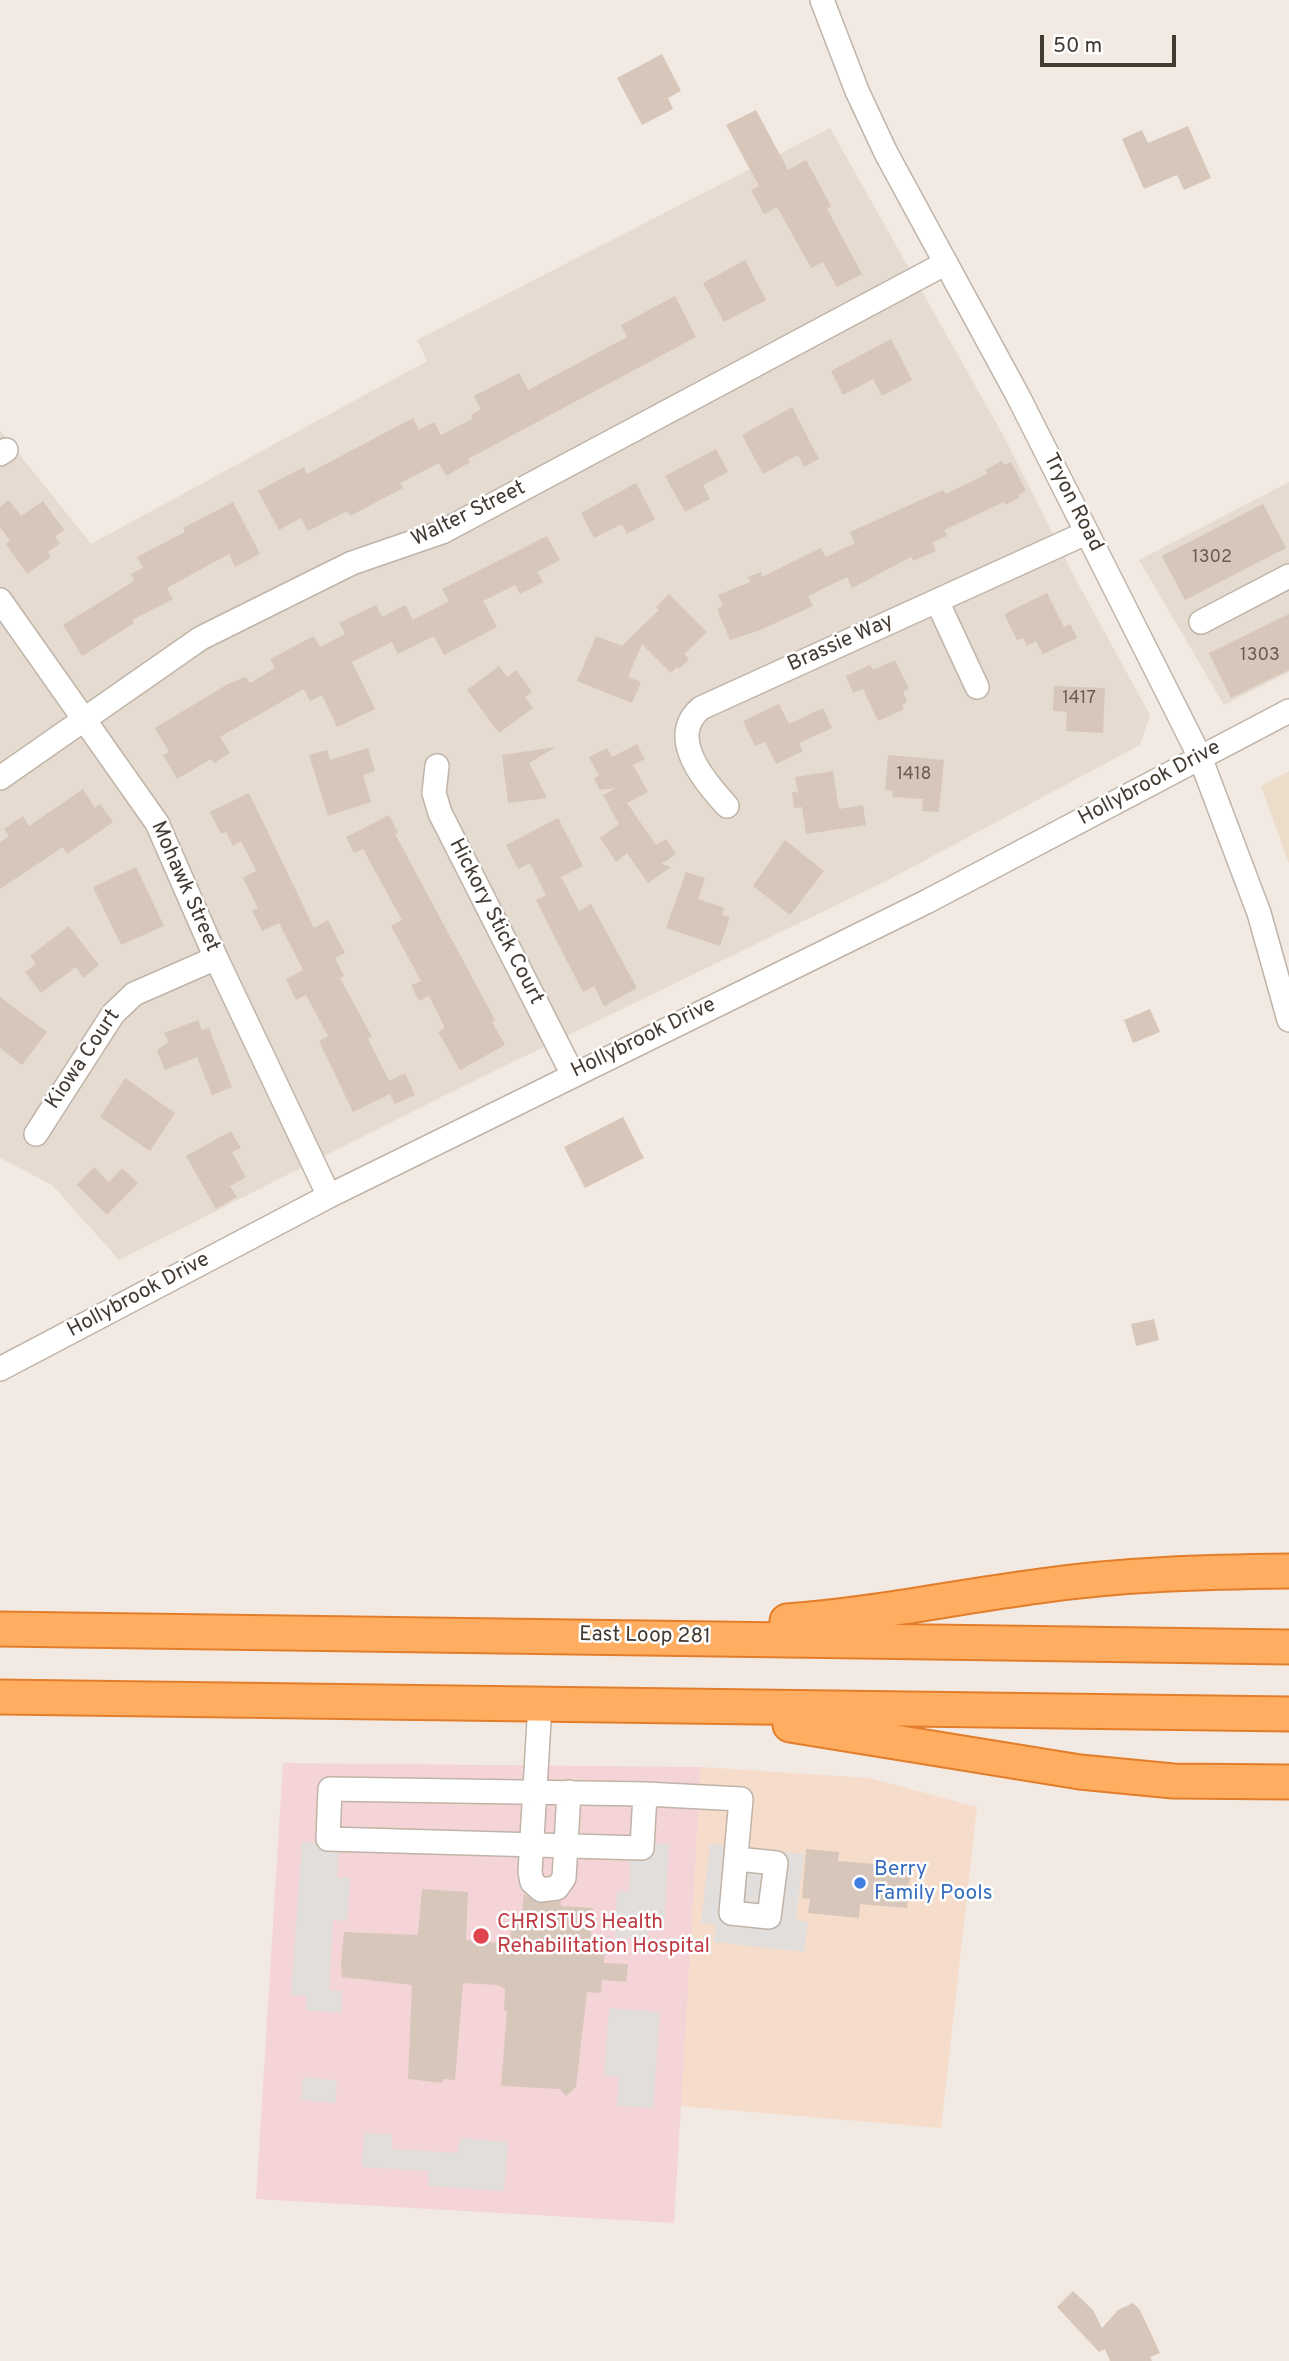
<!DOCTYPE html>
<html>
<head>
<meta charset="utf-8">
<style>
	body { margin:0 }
	#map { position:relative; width:1289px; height:2361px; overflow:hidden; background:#f2eae2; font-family:Overpass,sans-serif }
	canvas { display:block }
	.scale { position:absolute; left:1040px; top:35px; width:136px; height:32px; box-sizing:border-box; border:4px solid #433a32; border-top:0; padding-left:9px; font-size:21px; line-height:24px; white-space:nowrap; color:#433a32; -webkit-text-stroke:5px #fff; paint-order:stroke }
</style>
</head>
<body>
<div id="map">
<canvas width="1289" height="2361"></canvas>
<div class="scale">50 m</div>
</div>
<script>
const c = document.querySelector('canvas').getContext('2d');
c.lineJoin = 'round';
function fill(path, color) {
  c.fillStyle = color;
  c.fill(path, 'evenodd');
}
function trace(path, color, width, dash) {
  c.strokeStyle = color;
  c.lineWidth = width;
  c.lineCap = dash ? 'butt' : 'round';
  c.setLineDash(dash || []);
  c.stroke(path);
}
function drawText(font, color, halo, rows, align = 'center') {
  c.font = font + ' Overpass,sans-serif';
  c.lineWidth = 5;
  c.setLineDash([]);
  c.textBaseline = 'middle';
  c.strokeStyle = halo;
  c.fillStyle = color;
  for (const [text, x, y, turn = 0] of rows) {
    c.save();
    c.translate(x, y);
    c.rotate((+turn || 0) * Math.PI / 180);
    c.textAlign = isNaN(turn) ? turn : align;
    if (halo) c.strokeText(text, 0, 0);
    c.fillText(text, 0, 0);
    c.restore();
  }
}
fill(new Path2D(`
	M830,128L1003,435L1075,578L1150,715L1140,745L890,879L447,1094L119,1260L52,1185L0,1158V430L91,544L427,361L417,340Z
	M1289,482V672L1224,705L1139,560Z`), '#e6dbd0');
fill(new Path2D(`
	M701,1767L869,1778L977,1807L941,2128L679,2106Z`), '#f6dccb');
fill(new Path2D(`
	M1289,771V864L1261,786Z`), '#ecddcb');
fill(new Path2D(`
	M283,1763L701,1767L674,2223L256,2199Z`), '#f4d4d6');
fill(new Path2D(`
	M302,1842L339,1845L337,1877L350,1878L347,1921L333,1920L329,1990L342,1991L341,2013L306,2010V1996L291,1995Z
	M631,1842L669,1844L664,1929L648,1928L647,1939L615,1938L617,1892L629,1891Z
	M710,1844L804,1854L796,1920L808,1922L804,1952L714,1942L716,1925L701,1923Z
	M609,2008L660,2012L653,2108L617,2106L619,2077L604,2076Z
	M303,2077L337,2080L335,2103L301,2100Z
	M364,2133L392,2134V2149L458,2153L460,2138L508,2142L504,2191L428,2186L429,2171L362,2167Z`), '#e2dedb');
fill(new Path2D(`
	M662,54L681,91L668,98L673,109L642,125L617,78Z
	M756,110L788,170L806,160L831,206L827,209L862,274L837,287L823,262L811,268L777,207L764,214L751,190L759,186L726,125Z
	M1188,126L1211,178L1184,190L1177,175L1144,189L1122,139L1142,130L1148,143Z
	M745,260L766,300L724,322L703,283Z
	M675,296L696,337L468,459L470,462L446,476L439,463L400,483L403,488L350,516L347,511L308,531L301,518L279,530L258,491L304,467L307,474L413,418L419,430L434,422L441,435L472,419L471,415L481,409L474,396L519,373L528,390L627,337L621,325Z
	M891,339L912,380L882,396L873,379L843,395L831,371Z
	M792,407L819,459L804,467L798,455L763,474L742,435Z
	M716,449L728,472L703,485L710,499L685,512L665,476Z
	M1002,461L1004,465L1011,462L1026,491L1018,495L1020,497L1005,505L1004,502L944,530L947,536L932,543L936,551L913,561L911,557L852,588L847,577L808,596L813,606L758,631L730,640L717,609L723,606L718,595L750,582L748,577L761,572L762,577L821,548L826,557L855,543L850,532L943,490L946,494L987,474L985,470Z
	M636,483L655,519L627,534L622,524L594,538L581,513Z
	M9,500L21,516L43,501L64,530L55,537L60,543L48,552L51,557L27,574L6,544L10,541L0,527V507Z
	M233,502L260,554L235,567L229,554L167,588L173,599L132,620L134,623L82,656L63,625L134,581L131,574L143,568L137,557L185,532L183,528Z
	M1263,504L1286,548L1185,600L1162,556Z
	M547,536L560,560L537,572L543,582L520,594L515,585L483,601L497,627L444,655L434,636L398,654L392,642L352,662L375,709L337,727L322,695L310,701L304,689L220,737L230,753L214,763L211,759L177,779L163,755L169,752L155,728L228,684L246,677L250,683L275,668L270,659L314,636L320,647L345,634L339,623L376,605L382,617L405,605L413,620L449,601L442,589Z
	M1047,593L1064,627L1070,624L1077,638L1043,654L1036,641L1027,646L1023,638L1017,640L1004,614Z
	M669,594L707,632L684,654L689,659L679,669L677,667L671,673L642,644L628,677L641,682L632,703L577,681L596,636L622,646L659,610L656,607Z
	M1289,614V670L1231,698L1209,653Z
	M895,660L909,689L903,692L907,702L902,705L904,709L878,721L863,689L853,693L846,676L870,665L873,670Z
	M499,666L507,677L516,670L532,692L525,697L533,708L499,733L467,690Z
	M1054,686L1105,688L1103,733L1066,731L1067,712L1053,711Z
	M779,704L789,724L823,708L832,728L799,743L803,751L776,764L765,742L755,746L743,721Z
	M637,744L645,759L633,765L648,792L627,803L656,845L666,839L676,854L661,864L671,867L648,883L627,853L616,862L600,838L619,824L603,795L616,788L600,790L594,778L599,776L589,757L607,748L612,757Z
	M556,747L529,763L547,798L508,803L502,755Z
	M368,748L375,771L363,775L371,802L328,816L309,755L327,750L330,760Z
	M888,755L944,760L939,812L922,811L923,799L892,797L893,791L885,790Z
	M833,771L839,809L863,805L866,825L806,834L802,807L794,808L792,792H798L795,777Z
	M83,789L95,808L100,804L113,822L67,854L63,847L0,889V842L9,836L4,829L23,816L29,826Z
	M249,793L314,928L328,920L345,953L335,958L344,976L340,978L372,1037L368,1039L389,1081L405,1073L415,1095L395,1104L390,1094L353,1112L319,1041L328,1036L306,995L296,1000L286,979L303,970L279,923L262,931L252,911L258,908L243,878L256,871L241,841L233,846L226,832L221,834L210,812Z
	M389,815L398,833L395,834L495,1020L492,1022L505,1045L460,1070L438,1032L445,1028L429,996L419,1001L411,985L421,981L391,926L402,920L363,849L354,853L346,837Z
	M558,818L583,866L561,877L579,911L591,904L637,988L604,1006L594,986L583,992L570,967L536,900L546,895L530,863L518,869L506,845Z
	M785,840L824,871L790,915L753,886Z
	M136,867L164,926L121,945L93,887Z
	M686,872L705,878L698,899L724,908L722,915L730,917L720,946L666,928Z
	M69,926L99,965L83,978L76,967L41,993L25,972L36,964L30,956Z
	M0,997L47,1032L22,1065L0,1048Z
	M1150,1009L1160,1032L1133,1043L1124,1020Z
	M198,1020L202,1030L209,1028L232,1087L212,1095L197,1057L165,1070L157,1050L169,1042L164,1033Z
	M125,1078L175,1113L150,1151L100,1117Z
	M623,1117L644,1158L585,1188L564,1147Z
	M231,1131L241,1148L232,1152L246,1177L230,1186L237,1197L216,1209L186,1156Z
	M94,1167L109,1182L122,1168L138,1183L107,1215L77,1185Z
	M1154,1319L1159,1340L1136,1346L1131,1324Z
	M806,1849L839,1852L838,1861L911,1867L907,1908L860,1904L859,1918L808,1913L810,1899L802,1898Z
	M422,1889L468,1892L466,1940L510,1944L512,1919H521L524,1894L537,1903L561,1901V1906L593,1908L590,1946L605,1947L604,1963L628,1964L626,1982L602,1980L601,1993L587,1992L576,2087L566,2096L560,2089L501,2086L507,2011H504L505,1989L498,1985L463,1983L455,2080L443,2079V2083L408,2079L412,1985L342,1977L341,1965L344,1932L418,1935Z
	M1073,2291L1093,2310L1102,2328L1118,2310L1133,2303L1140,2310L1160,2353L1150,2357L1152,2361H1110L1105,2349L1099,2352L1057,2307Z`), '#d7c6ba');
const minor = new Path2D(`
	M822,0L857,91L886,153L1018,396L1200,757L1259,913L1289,1020
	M0,454L6,450
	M0,600L157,823L216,958L329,1196
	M937,601L977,687
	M1201,622L1289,576
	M437,766L434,793L440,813L572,1073
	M0,778L201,638L352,563L442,532L946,263
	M727,806C705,782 666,737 701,708L1086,533
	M36,1134L113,1014L134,994L216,958
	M0,1369L329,1196L926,902L1289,711
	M540,1704L530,1872L532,1882L541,1890L557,1888L564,1878L569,1792
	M645,1794L642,1848L328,1839L330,1789L645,1794L741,1799L731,1913L769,1917L776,1863L737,1859`);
const highway = new Path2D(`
	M787,1621C872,1615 955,1597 1040,1586C1123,1574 1206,1572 1289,1571
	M0,1629L1289,1647
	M0,1697L1289,1714
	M790,1725L1080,1772L1173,1781L1289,1782`);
trace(minor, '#c0b3a7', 26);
trace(highway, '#e27e2b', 37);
trace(minor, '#fff', 23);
trace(highway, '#ffad60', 33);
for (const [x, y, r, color] of [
	[860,1883,7,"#3f7fe0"],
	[481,1936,9,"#e0444e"]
]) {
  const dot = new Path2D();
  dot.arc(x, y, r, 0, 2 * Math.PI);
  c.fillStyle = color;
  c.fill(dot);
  trace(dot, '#fff', 2.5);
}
drawText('18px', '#685d54', null, [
	["1302",1212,558],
	["1303",1260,656],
	["1417",1079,699],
	["1418",914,775]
]);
drawText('21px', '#433a32', '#fff', [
	["Tryon Road",1072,503,63],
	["Walter Street",469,515,-26],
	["Brassie Way",841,644,-24],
	["Hollybrook Drive",1150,784,-28],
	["Mohawk Street",184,887,66],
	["Hickory Stick Court",495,922,63],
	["Hollybrook Drive",644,1039,-26],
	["Kiowa Court",84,1060,-56],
	["Hollybrook Drive",139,1296,-28],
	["East Loop 281",645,1637,1]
]);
drawText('21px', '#366cbe', '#fff', [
	["Berry",874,1871],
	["Family Pools",874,1895]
], 'left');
drawText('21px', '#be3a42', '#fff', [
	["CHRISTUS Health",497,1924],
	["Rehabilitation Hospital",497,1948]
], 'left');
</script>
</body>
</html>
